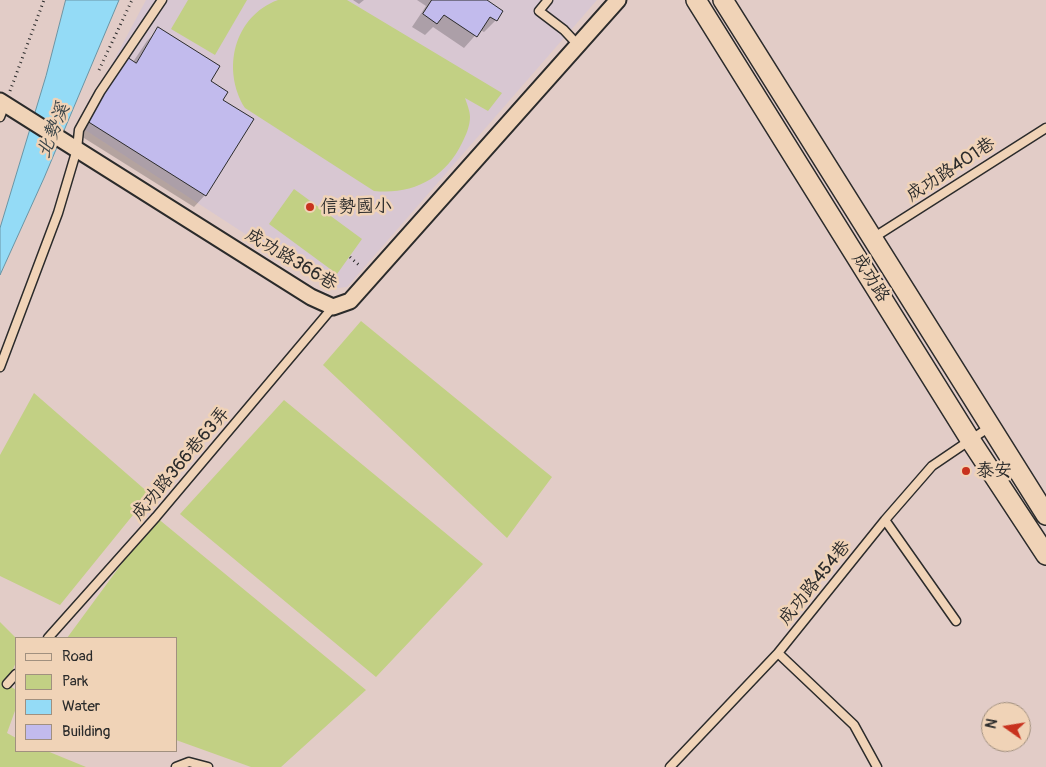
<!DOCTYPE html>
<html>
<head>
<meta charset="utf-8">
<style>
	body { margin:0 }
	#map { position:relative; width:1046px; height:767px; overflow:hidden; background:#e2ccc7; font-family:Pangolin,sans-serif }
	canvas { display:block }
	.legend { position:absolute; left:15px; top:637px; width:162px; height:115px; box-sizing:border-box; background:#f0d3b7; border:1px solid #a1907f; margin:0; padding:6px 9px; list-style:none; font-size:15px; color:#2b2b2b }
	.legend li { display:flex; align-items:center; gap:10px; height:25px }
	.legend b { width:25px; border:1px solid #a1907f }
	.north { position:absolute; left:981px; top:702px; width:50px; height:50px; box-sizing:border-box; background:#f0d3b7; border:1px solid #a1907f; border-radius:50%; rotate:283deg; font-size:14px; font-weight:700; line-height:20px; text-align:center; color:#2b2b2b }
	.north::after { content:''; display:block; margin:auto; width:18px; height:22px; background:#c8321e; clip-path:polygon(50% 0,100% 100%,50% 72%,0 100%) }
</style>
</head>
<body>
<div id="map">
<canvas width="1046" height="767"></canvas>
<ul class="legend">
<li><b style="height:6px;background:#f0d3b7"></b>Road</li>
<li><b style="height:14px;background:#c2d084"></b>Park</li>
<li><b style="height:14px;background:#94dbf6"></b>Water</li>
<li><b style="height:14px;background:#c2bbed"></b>Building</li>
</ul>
<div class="north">N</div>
</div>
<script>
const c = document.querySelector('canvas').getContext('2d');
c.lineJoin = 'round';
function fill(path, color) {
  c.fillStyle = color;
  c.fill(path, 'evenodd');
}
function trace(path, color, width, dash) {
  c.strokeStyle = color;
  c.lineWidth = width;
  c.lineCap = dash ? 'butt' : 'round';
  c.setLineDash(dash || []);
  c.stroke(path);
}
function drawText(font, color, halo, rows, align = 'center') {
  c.font = font + ' Pangolin,"LXGW WenKai TC",sans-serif';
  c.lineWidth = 5;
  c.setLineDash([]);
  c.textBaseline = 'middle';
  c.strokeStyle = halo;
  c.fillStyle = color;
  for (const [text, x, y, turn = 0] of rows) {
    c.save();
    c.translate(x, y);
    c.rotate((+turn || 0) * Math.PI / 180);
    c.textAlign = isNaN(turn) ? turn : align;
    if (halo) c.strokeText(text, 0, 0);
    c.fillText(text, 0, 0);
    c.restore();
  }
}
fill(new Path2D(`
	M146,0H597L347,287L330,289L79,126Z`), '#d8c7d2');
fill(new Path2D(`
	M188,0H247L215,55L171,29Z
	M278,0H347L502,93L488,111L465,98C467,104 470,111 470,117C470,126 466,135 462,143C445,178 413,195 374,191L245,108C221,70 234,16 278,0Z
	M294,189L362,239L337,274L269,224Z
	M361,321L552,477L507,538L323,365Z
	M34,393L150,494L60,605L0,576V455Z
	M284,400L483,564L376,677L180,514Z
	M156,517L366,690L281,767H251L176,740V638H67Z
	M0,622L16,638V662L7,684L16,690V708L7,733L16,738V751H47L86,767H0Z`), '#c2d084');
const water = new Path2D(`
	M66,0H119L44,178L0,275V228L46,76Z`);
fill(water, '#94dbf6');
trace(water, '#6a95a5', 1);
fill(new Path2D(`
	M353,0H364L359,4Z
	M417,0H485L496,20L484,32L480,30L464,48L433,27L425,35L412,27L426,6Z
	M159,29L209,82L205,195L194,207L76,133L115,70L133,62L147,41Z`), '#0003');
const building = new Path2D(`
	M432,0H487L503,11L497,21L490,17L477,37L444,15L437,24L423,14Z
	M158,27L220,66L211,81L228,92L223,100L254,119L206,196L87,121L127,57L136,63Z`);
fill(building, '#c2bbed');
trace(building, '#2b2b2b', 1);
const service = new Path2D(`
	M548,0L539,11L564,30L578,45
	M0,117L5,104
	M873,238L1046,128
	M0,367L58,213L77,149L79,130L100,92L162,0
	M885,520L956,621
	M48,638L156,517L333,307
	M778,653L854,725L877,767
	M7,684L16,674
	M176,767L189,762L208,767
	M670,767L778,653L885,520L932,466L991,426`);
const minor = new Path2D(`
	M0,101L311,297L333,307L350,301L618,0`);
const tertiary = new Path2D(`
	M696,0L971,441L1046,555
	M723,0L1046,515`);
trace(service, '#2b2b2b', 11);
trace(minor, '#2b2b2b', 19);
trace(tertiary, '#2b2b2b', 22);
trace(new Path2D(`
	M99,70L132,0
	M10,91L44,0
	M350,257L360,266`), '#2b2b2b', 3, [1, 4]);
trace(service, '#f0d3b7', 8);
trace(minor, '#f0d3b7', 15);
trace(tertiary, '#f0d3b7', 19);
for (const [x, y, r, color] of [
	[310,207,5,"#c8321e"],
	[966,471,5,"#c8321e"]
]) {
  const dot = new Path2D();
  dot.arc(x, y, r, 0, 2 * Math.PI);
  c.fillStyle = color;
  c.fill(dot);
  trace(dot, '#f0d3b7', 2);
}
drawText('18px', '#2b2b2b', '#f0d3b7', [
	["成功路401巷",951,170,-33],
	["成功路366巷",291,260,31],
	["成功路",870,278,58],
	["成功路366巷63弄",181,464,-50],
	["成功路454巷",815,583,-51]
]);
drawText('18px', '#2b2b2b', '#f0d3b7', [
	["信勢國小",320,207],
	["泰安",976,471]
], 'left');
drawText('italic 19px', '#3b4549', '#f0d3b7', [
	["北勢溪",54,131,-68]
]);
</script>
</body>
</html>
